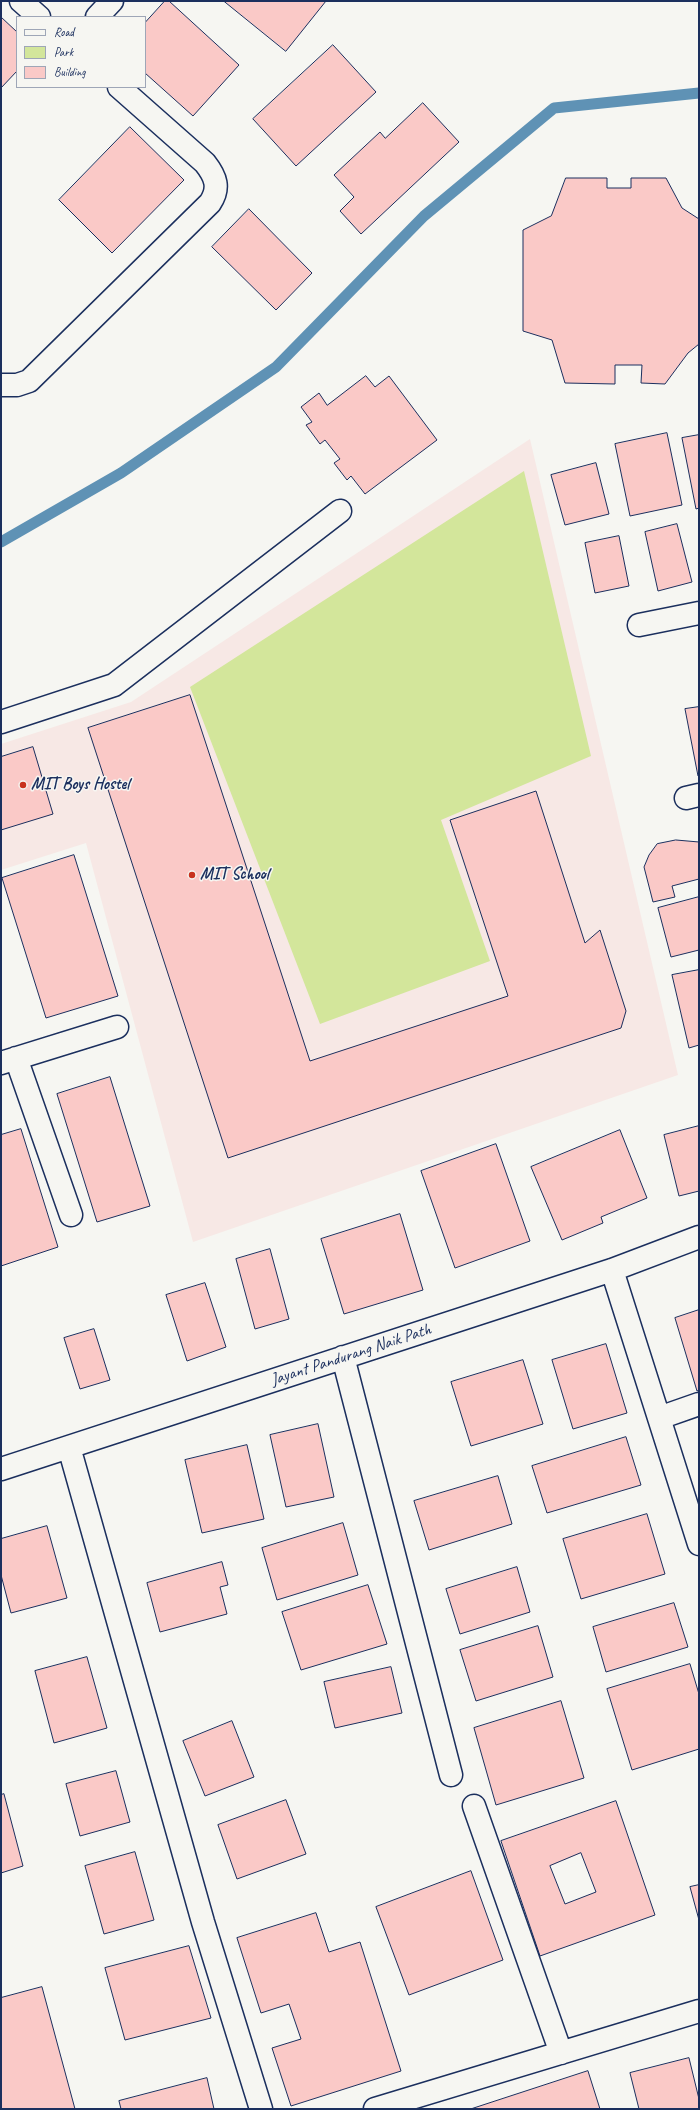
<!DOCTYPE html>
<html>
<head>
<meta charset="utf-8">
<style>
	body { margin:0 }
	#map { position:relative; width:700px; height:2110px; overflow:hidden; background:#f6f6f2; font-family:Caveat,sans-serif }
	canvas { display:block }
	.frame { position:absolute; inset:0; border:2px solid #1b2f5e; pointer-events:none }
	.legend { position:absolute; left:16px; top:16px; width:130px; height:72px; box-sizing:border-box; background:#f6f6f2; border:1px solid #9ea6b7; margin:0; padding:5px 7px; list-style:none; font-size:12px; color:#1b2f5e }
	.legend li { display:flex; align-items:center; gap:8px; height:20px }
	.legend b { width:20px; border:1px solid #9ea6b7 }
</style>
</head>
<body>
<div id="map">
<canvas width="700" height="2110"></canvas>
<div class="frame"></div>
<ul class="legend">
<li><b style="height:5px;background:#f6f6f2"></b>Road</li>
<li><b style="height:11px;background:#d3e69b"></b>Park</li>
<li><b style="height:11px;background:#fac9c7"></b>Building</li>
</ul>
</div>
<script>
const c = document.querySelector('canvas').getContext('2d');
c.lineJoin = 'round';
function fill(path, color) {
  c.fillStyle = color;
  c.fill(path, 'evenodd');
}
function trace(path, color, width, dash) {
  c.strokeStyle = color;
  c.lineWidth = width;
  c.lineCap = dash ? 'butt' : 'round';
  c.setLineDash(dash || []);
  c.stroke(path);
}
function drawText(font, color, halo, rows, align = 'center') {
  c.font = font + ' Caveat,sans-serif';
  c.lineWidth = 3;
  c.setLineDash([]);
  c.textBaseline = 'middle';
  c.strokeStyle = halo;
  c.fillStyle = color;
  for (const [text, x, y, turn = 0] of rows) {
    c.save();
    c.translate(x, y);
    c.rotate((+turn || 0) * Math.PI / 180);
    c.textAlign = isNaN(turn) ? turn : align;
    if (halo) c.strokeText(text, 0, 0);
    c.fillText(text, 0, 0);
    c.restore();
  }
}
fill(new Path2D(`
	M530,439L678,1075L193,1242L86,843L1,870V744L131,702Z`), '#f7e8e5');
fill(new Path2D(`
	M524,471L591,756L441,820L490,961L320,1024L190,687Z`), '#d3e69b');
trace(new Path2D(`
	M1,542L121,473L276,367L424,216L554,108L699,93`), '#5f92b5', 11);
const building = new Path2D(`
	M165,1H169L239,65L193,116L145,73V23Z
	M224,1H326L286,51Z
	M1,17L17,32V71L1,88Z
	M333,45L376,92L296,166L253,119Z
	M423,103L459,142L361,234L340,211L354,197L334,175L380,132L385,138Z
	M130,127L184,180L112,253L59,200Z
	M566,178H607V188H631V178H666L682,208L699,219V344L688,353L665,384L641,383L642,365H615V384L565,383L552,340L523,331V230L551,216Z
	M249,209L312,273L276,310L212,247Z
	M366,376L375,387L389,376L437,440L365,494L351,476L347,480L334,463L340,459L325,440L320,444L306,425L312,422L301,407L319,393L327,405Z
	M667,433L682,505L630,516L615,444Z
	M699,435V508L696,509L682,438Z
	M596,463L609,514L565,525L551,475Z
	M677,524L692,582L658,591L645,532Z
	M619,536L629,586L595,593L585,543Z
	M190,695L310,1061L508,996L450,820L536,791L585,943L600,930L626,1011L621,1028L228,1158L88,728Z
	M699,707V776H698L685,709Z
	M33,747L53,814L1,830V757Z
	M676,840L699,842V879L672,886L675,897L653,902L644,867L649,855L657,844Z
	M74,855L118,996L46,1018L2,878Z
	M699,897V950L671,957L658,908Z
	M699,970V1045L689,1048L672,975Z
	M110,1077L150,1206L97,1222L57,1094Z
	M699,1126V1191L679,1196L664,1135Z
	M21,1129L58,1247L1,1266V1135Z
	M620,1130L647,1198L601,1217L603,1223L562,1240L531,1167Z
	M496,1144L530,1241L455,1268L421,1171Z
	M400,1214L423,1290L344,1314L321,1239Z
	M270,1249L289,1319L255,1329L236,1259Z
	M205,1283L226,1347L187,1361L166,1295Z
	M699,1310V1390L697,1391L675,1318Z
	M94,1329L110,1380L80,1389L64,1338Z
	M606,1344L627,1413L573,1429L552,1360Z
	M523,1360L543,1424L471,1446L451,1382Z
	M318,1424L334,1497L286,1507L270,1435Z
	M626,1437L641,1485L547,1513L532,1466Z
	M247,1445L264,1519L202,1533L185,1460Z
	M498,1476L512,1524L429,1550L414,1501Z
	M647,1514L665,1574L581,1599L563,1539Z
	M343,1523L358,1575L277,1600L262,1548Z
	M47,1526L67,1598L11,1613L1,1575V1539Z
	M222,1562L228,1585L220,1587L227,1614L160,1632L147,1583Z
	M517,1567L530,1612L460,1634L446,1589Z
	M368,1585L387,1644L301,1670L282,1612Z
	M674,1603L688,1647L606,1672L593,1627Z
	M538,1626L553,1677L476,1701L460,1650Z
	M87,1657L107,1728L54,1743L35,1671Z
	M690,1664L699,1694V1749L632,1770L607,1689Z
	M391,1667L402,1713L335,1728L324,1682Z
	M561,1701L584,1778L496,1805L474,1728Z
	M232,1721L254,1777L205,1796L183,1741Z
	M116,1771L130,1822L80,1836L66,1784Z
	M4,1794L23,1866L1,1873V1795Z
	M286,1800L306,1854L237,1879L218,1825Z
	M616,1801L655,1915L540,1956L501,1841ZM581,1853L596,1892L565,1904L550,1866Z
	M135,1852L154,1920L104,1934L85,1866Z
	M471,1871L503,1960L409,1995L376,1907Z
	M699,1885V1920L690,1887Z
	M316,1913L329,1952L360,1942L401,2071L291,2106L272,2048L301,2039L289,2004L261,2013L237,1938Z
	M189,1946L211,2018L125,2040L105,1968Z
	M42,1987L75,2109H1V1998Z
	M689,2058L699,2099V2109H639L630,2073Z
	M588,2071L600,2109H471Z
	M207,2078L214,2109H121L119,2101Z`);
fill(building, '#fac9c7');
trace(building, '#1b2f5e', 1);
const minor = new Path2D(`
	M21,1L39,17
	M97,17L112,1
	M1,385H17L29,381L210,203C220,188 216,177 205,163L119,87
	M639,625L699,613
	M1,722L114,685L340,511
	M686,798L699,795
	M16,1058L71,1215
	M1,1063L117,1027
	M612,1270L699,1544
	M343,1357L451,1775
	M659,1418L699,1404
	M69,1447L203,1922L261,2109
	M1,1469L612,1270L699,1237
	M474,1806L561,2053
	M375,2109L699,2011`);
trace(minor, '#1b2f5e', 25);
trace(minor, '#f6f6f2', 22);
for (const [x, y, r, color] of [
	[23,785,4,"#c8321e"],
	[192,875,4,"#c8321e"]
]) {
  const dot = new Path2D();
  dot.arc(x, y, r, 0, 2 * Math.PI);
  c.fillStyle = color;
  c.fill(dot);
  trace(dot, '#f6f6f2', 1.5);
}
drawText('bold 17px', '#1b2f5e', '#f6f6f2', [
	["MIT Boys Hostel",31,785],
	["MIT School",200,875]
], 'left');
drawText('17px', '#1b2f5e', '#f6f6f2', [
	["Jayant Pandurang Naik Path",351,1355,-18]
]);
</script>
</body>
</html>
